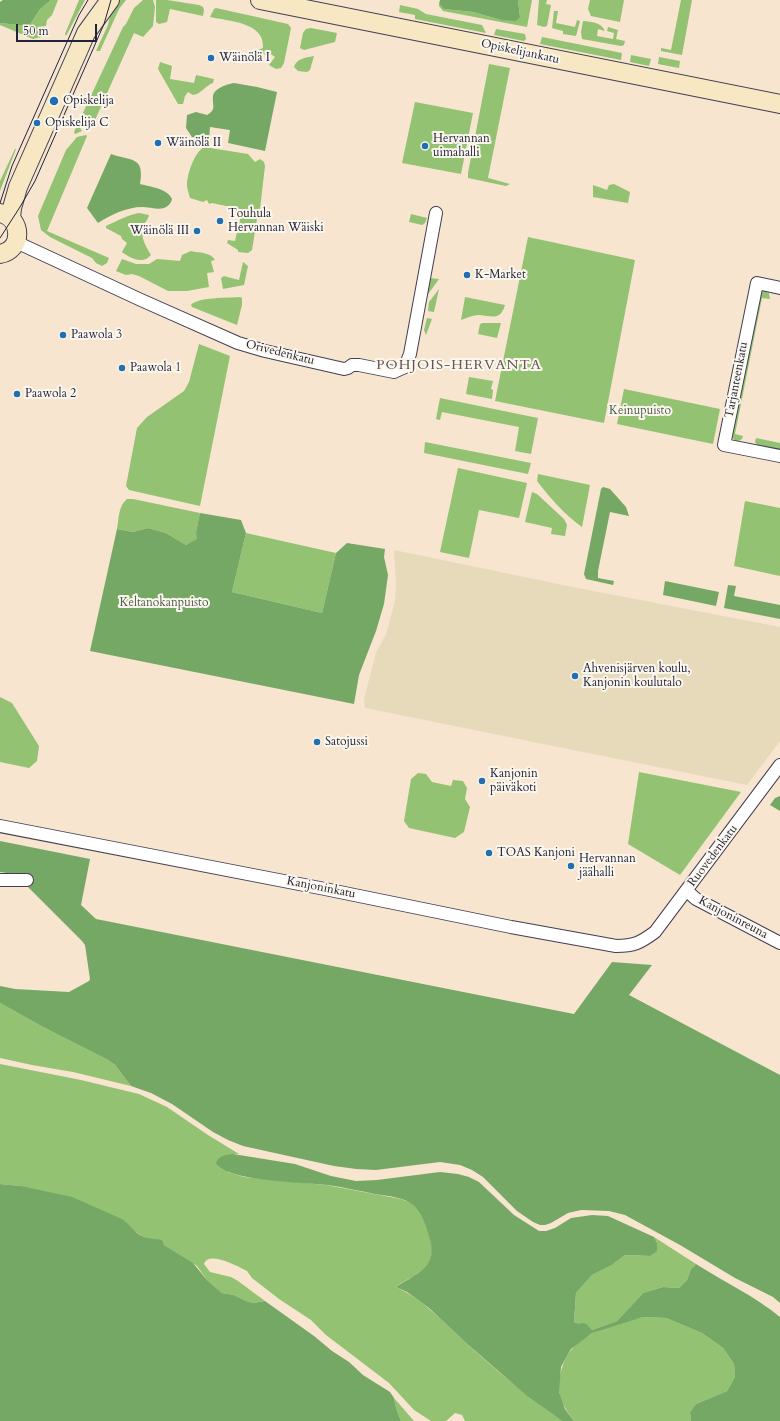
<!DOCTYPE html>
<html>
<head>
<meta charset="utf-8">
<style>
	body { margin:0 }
	#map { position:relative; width:780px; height:1421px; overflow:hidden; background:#f7e5cf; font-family:Cardo,serif }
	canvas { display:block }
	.scale { position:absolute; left:16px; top:24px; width:81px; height:18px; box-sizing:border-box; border:2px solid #22223b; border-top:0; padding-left:5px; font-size:12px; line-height:14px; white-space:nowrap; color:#22223b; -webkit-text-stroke:3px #fbf7ec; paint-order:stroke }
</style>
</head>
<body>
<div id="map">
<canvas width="780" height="1421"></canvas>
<div class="scale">50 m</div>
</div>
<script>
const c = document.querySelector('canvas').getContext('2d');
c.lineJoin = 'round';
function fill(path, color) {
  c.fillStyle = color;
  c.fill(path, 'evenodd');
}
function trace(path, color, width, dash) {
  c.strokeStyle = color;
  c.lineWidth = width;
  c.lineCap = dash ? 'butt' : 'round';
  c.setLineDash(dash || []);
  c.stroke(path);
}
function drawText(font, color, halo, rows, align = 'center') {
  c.font = font + ' Cardo,serif';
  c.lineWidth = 4;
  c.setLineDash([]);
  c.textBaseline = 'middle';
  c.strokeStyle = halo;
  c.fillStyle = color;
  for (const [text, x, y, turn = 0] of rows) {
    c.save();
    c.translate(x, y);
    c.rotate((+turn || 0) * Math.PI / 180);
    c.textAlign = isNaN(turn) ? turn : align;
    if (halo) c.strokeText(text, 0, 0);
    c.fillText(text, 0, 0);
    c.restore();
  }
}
fill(new Path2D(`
	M394,550L573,587L780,627V741L747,785L365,708L364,699L376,653L386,634L395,601L396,583Z`), '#e7daba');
fill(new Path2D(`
	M51,0H58L52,15L47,20L46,26L37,27L41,37L33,39L0,25V23L29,26L40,9Z
	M79,0H85L66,36L65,34Z
	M114,0H126L119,9L100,51H96L108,25Z
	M143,0H153L155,7L153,26L143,37L134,33L95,120L85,116L80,128L82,131L75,134L74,132L123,27L126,24L134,8Z
	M156,0H167L199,5L203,7L204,10L203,16L170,9L167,22L159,24L156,22Z
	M518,0H532L527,27L443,11L439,6V4L444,9L473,12L501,20L520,17Z
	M539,0H547L546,4L551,5L547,26L544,27L537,25Z
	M590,0H624L620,22L591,16L588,9Z
	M681,0H692L682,55L661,51V48L671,50Z
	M400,5L418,9L426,14L482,25L486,33L415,19V15L399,12Z
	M216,8L288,24L291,28L284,63L281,68L276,69L269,65L275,57L271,54L268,57L258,50L263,48C265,22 228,21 210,17L214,9Z
	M554,11H558L556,23L575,27L577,20L580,21L576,36L563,34V31L552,28Z
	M583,21C592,22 601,22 605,31L598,29L597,36L613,39L614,33L607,31L608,27L618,30L616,39L625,41L624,45L621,46L582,39L581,32Z
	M311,28L337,33L335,42L304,50L300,48L303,33L306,29Z
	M496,29L525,34L526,39L524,41L494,35Z
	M542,37L622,53L621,60L540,44Z
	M631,55L651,59L649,66L630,62Z
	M314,56L310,70L307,72L298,71L294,67C297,58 305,58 314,56Z
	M659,57L680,61L679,68L658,64Z
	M160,62L172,66L170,79L194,83L196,75L214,79L213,83C205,86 201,94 193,95L188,92L185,96L183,104H178L158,69Z
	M489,64L510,68L488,178L510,184L506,186L468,178V173Z
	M415,102L473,113L461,174L402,163Z
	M86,135L87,136L47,231L109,258L107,263L102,266L96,263L92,258L50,237L41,230L38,216L66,150L77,137Z
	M204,147L248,154L255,162L260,159L264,162L265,166L260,209L254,212L212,203L209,204L207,200L203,202L190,198C189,194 187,188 187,185C187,174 194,153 204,147Z
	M15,149H16L0,191V181Z
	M614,184L630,192L628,203L593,197V185L607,190L609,185Z
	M139,213L149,215C148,220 144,223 143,227C140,238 146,246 151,255C143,265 130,258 122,252L127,243L122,239L121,236L106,228V226C117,221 127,215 139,213Z
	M411,214L427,218L425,223L422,225L409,222Z
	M241,215L253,217L257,219L252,250L248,253L238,252V250L227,243L228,240L235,241Z
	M528,237L635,260L604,423L495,401Z
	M191,251C199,253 211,252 215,260L211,261L214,272L207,273L209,287L187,291H168L139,276L132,274L126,275L116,271L122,259L136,264H149L157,259L180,261L182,255Z
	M243,262L248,266L244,285L223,289L221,278L224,276L239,280Z
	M429,278L439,279L426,297Z
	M439,289L434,312L428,311L429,302Z
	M764,291L769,293L770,299L762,298L735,434L743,436L742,439L737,442L735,441L732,437L733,428L760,294Z
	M240,297L242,298V305L237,325L192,307L191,305C197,297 229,298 240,297Z
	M465,297L505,305C500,321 493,316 479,315C474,315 466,318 461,320Z
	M427,318L432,319L426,335L424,330Z
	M483,323H501L497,338L478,334L480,324Z
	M199,344L230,356L200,506L129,490L126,486L137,428L147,417L184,391L189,382Z
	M469,377L493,381L491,389L493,390L492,399L466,394Z
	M624,389L720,409L713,444L617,424Z
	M440,398L538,418L531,454L515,451L519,427L442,412L440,420L436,419Z
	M756,438L780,443V450L757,445L755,442Z
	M425,442L531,463L528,474L424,453Z
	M458,468L527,483L519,518L479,510L469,558L440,552Z
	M538,474L590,485L582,527C564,514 550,498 537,481Z
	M532,492L537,494L564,519L567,525L565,536L551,534L552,528L525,522Z
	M127,499H133L200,513L196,532L198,539L186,545L166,533L148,528L133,532L117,529C119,519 118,506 127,499Z
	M745,501L780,508V576L734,566Z
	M246,533L336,553L322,613L232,592Z
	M0,697L12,703L39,746L37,761L29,768L0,762Z
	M639,772L741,792L680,875L628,844Z
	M418,773L426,774L432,782L451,786L453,780L463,781L467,788L465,799L470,807L464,832L455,838L409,828L404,821L411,779Z
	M0,1003L43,1027L108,1060L115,1065L131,1086L73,1072L32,1065L0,1058Z
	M0,1064L81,1080L139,1094L167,1107L208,1135L239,1154H233L228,1172L244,1177L326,1185L401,1199C406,1201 411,1202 414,1206C426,1218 438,1248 429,1263C422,1274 406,1279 396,1287C424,1300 443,1322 465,1342C496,1370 528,1397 562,1421H465L462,1415L455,1413L446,1421H431L414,1410L389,1383L326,1335L311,1320L279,1299L252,1278L247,1271L243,1269C235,1265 208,1251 204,1264L210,1272L231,1277L238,1281L265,1301L253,1303L246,1301L234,1295L222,1293L207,1280L197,1266L164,1245L162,1243C154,1239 143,1238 136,1232L21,1186L0,1184Z
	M654,1237L696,1264L691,1269L687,1280L679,1288L663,1287L643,1293L617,1321L592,1330L574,1322L576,1293L592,1275L612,1265L625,1255L650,1256L657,1243Z
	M643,1317L666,1318L702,1333L723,1348L734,1364L735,1377L727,1391L696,1404L690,1412L691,1421H574C568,1413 560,1401 559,1391C558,1366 570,1344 592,1333C607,1325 627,1321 643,1317Z
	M394,1398L414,1421H401L396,1408Z`), '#92c272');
fill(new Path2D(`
	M3,0H51L40,9L29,26L0,23V2Z
	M440,0H518L520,17L516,21L501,20L473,12L444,9L439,4Z
	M234,83L257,87L277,92L265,151L228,143L230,130L210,127L209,140L192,137L186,128L187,115L196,112L207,115C217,109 212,106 213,96C214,88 228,84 234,83Z
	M111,154C131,161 145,156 140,184C150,187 167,188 172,199C171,203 169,206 164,208C158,210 149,207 142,207C127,207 110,215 98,223L87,208Z
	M603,487L610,489L626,507L629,516L610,512L598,571V578L614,581L613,585L586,579L584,574L601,489Z
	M200,513L241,520L246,533L232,592L322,613L336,553L347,543L385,549L384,557L388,575L384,604L376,631L359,675L354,704L90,651L117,529L133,532L148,528L166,533L186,545L197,539L196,532Z
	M665,581L719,592L716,606L663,595Z
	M728,585L736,586L734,596L780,605V619L724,608Z
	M780,796V811L770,805L775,798Z
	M0,841L90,859L81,905L96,919L574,1014L612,962L652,965L629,995L780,1075V1303L773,1297L735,1278L680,1245L625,1215L609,1211L581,1210L568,1213L551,1223L545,1225H540L533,1222L517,1211L483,1177L472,1170L460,1165L440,1162L376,1170L356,1169L334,1166L243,1146L228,1140L213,1132L172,1104L151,1093L131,1086L115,1065L108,1060L43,1027L0,1003V986L15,989L69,992L89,981L90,979L85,945L82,941L25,884L20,875L0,872Z
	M233,1154L295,1164L331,1176L356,1181L377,1180L440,1172L458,1174L469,1177L479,1182L514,1215L539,1231H546L555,1228L571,1218L592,1215L608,1216L654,1237L657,1243V1251L650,1256L625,1255L612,1265L592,1275L576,1293L574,1322L579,1324C587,1321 587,1326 592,1330L617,1321L643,1293L663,1287L679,1288L687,1280L691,1269L696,1264C724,1282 755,1296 780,1317V1421H691L690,1412L696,1404L727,1391L735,1377L734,1364L723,1348L702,1333L666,1318L643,1317L592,1333L571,1349L561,1367L559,1392L565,1409L574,1421H562L526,1395L465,1342L429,1308L407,1292L396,1287C419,1272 439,1267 429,1236C426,1225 422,1214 414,1206C405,1197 387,1196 375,1194C359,1191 343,1187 327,1185C305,1182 227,1182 216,1163C219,1155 226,1155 233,1154Z
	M0,1184L21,1186L72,1197L122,1219C128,1223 132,1229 137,1233C143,1238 154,1239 162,1240L164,1245L193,1263L207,1280L222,1293L234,1295L246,1301L253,1303L265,1301L314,1336L332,1351L349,1362L363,1375L390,1392L394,1398L396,1408L401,1421H0Z`), '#75a864');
const street = new Path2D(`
	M16,242L141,300L238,343L265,351L344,369L348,368L352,365H359L394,372L405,367L410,354L436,213
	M780,288L757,283L724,445L780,456
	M0,826L325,889L511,927L616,946C634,946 640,943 655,932L780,765
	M0,880H27
	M687,891L696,899L780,943`);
const secondary = new Path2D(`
	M260,0L780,104
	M11,218L12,208L18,187L79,49L86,33L110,0
	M0,254C23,250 23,218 0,213`);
trace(street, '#423f51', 14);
trace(secondary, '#423f51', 20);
trace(street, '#fff', 12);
trace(secondary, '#f7e8c3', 18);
trace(new Path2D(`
	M0,203L12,166L79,15L88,0
	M0,238L20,207L35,181L97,40L104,24L111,0`), '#22223b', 1);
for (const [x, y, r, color] of [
	[211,58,4,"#1f6fb2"],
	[54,101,5,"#1f6fb2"],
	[37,123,4,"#1f6fb2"],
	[158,143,4,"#1f6fb2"],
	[425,146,4,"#1f6fb2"],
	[220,221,4,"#1f6fb2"],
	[197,231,4,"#1f6fb2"],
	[467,275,4,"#1f6fb2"],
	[63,335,4,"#1f6fb2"],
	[122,368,4,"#1f6fb2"],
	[17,394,4,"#1f6fb2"],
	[575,676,4,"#1f6fb2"],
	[317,742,4,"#1f6fb2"],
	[482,781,4,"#1f6fb2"],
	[489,853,4,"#1f6fb2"],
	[571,866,4,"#1f6fb2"]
]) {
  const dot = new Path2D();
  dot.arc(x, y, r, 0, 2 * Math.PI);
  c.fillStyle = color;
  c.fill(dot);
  trace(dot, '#fbf7ec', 1.5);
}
drawText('12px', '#22223b', '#fbf7ec', [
	["Opiskelijankatu",520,52,12],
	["Orivedenkatu",280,353,14],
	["Tarjanteenkatu",737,380,-79],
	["Ruovedenkatu",713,856,-53],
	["Kanjoninkatu",321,888,11],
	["Kanjoninreuna",733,918,28]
]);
drawText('12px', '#22223b', '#fbf7ec', [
	["Wäinölä I",219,58],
	["Opiskelija",63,101],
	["Opiskelija C",45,123],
	["Hervannan",433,139],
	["uimahalli",433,153],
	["Wäinölä II",166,143],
	["Touhula",228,214],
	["Hervannan Wäiski",228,228],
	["Wäinölä III",189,231,"right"],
	["K-Market",475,275],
	["Paawola 3",71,335],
	["Paawola 1",130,368],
	["Paawola 2",25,394],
	["Ahvenisjärven koulu,",583,669],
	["Kanjonin koulutalo",583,683],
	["Satojussi",325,742],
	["Kanjonin",490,774],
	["päiväkoti",490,788],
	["TOAS Kanjoni",497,853],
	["Hervannan",579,859],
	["jäähalli",579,873]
], 'left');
drawText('12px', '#495a4e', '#fbf7ec', [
	["Keinupuisto",640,411],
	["Keltanokanpuisto",164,603]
]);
c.letterSpacing = '1px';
drawText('14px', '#635155', '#fbf7ec', [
	["POHJOIS-HERVANTA",459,366]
]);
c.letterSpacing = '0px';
</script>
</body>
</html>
